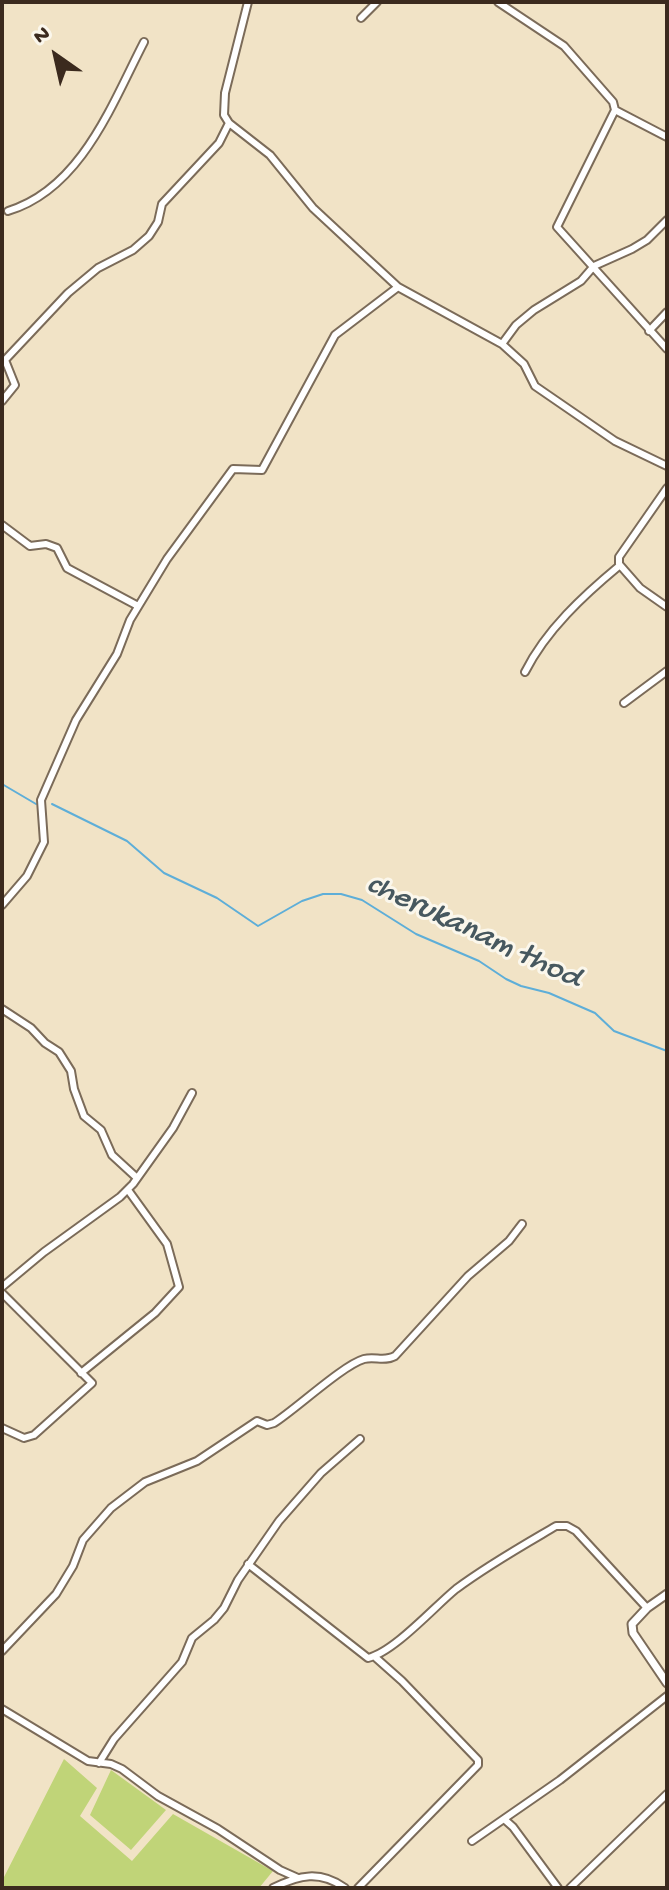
<!DOCTYPE html>
<html>
<head>
<meta charset="utf-8">
<style>
	body { margin:0 }
	#map { position:relative; width:669px; height:1890px; overflow:hidden; background:#f1e3c6; font-family:"Gochi Hand",sans-serif }
	canvas { display:block }
	.frame { position:absolute; inset:0; border:4px solid #3b2a1e; pointer-events:none }
	.north { position:absolute; left:16px; top:16px; width:80px; height:80px; -webkit-text-stroke:6px #fbf7ec; paint-order:stroke; rotate:326deg; font-size:22px; font-weight:700; line-height:32px; text-align:center; color:#3b2a1e }
	.north::after { content:''; display:block; margin:auto; width:28px; height:36px; background:#3b2a1e; clip-path:polygon(50% 0,100% 100%,50% 72%,0 100%) }
</style>
</head>
<body>
<div id="map">
<canvas width="669" height="1890"></canvas>
<div class="frame"></div>
<div class="north">N</div>
</div>
<script>
const c = document.querySelector('canvas').getContext('2d');
c.lineJoin = 'round';
function fill(path, color) {
  c.fillStyle = color;
  c.fill(path, 'evenodd');
}
function trace(path, color, width, dash) {
  c.strokeStyle = color;
  c.lineWidth = width;
  c.lineCap = dash ? 'butt' : 'round';
  c.setLineDash(dash || []);
  c.stroke(path);
}
function drawText(font, color, halo, rows, align = 'center') {
  c.font = font + ' "Gochi Hand",sans-serif';
  c.lineWidth = 6;
  c.setLineDash([]);
  c.textBaseline = 'middle';
  c.strokeStyle = halo;
  c.fillStyle = color;
  for (const [text, x, y, turn = 0] of rows) {
    c.save();
    c.translate(x, y);
    c.rotate((+turn || 0) * Math.PI / 180);
    c.textAlign = isNaN(turn) ? turn : align;
    if (halo) c.strokeText(text, 0, 0);
    c.fillText(text, 0, 0);
    c.restore();
  }
}
fill(new Path2D(`
	M64,1759L97,1788L80,1816L132,1861L173,1814L273,1871L259,1888H2V1881Z
	M111,1770L166,1810L131,1850L90,1815Z`), '#c0d478');
trace(new Path2D(`
	M2,784L36,804
	M52,804L127,841L164,873L217,898L258,926L302,901L323,894H341L362,900L416,934L479,961L506,979L521,986L549,993L595,1013L614,1031L667,1051`), '#5eaed8', 2);
const minor = new Path2D(`
	M498,2L564,46L613,102L615,110L557,227L667,349
	M361,18L377,2
	M615,110L667,137
	M8,211C81,189 112,104 144,42
	M398,287L502,344L524,364L535,386L615,441L667,466
	M649,331L667,312
	M502,344L516,325L534,310L581,281L594,266L632,249L647,240L667,220
	M2,401L15,385L5,360L68,293L98,268L133,250L149,236L158,222L162,204L219,143L229,123
	M667,488L619,557V564L640,588L667,607
	M2,525L30,546L46,544L57,548L67,568L138,606
	M525,672C546,630 584,595 619,566
	M624,703L667,671
	M2,905L27,876L44,842L41,800L76,720L117,654L130,620L167,559L233,469L262,470L335,335L398,287L313,208L270,155L229,123L224,115L225,93L248,2
	M2,1009L31,1028L45,1043L59,1052L71,1071L74,1089L84,1116L101,1130L112,1155L137,1178
	M2,1287L44,1252L120,1197L133,1184L173,1128L192,1093
	M2,1293L92,1383L34,1435L24,1438L2,1428
	M81,1373L155,1313L179,1287L167,1244L128,1190
	M248,1564L368,1658C394,1652 434,1607 456,1589C488,1565 522,1546 556,1526H567L576,1531L647,1608
	M2,1651L56,1594L73,1566L83,1540L111,1508L145,1482L197,1461L257,1421L267,1425L274,1423C296,1409 343,1365 364,1359C375,1356 384,1362 395,1356L468,1276L509,1241L522,1224
	M2,1709L88,1761L111,1764L122,1769L158,1796L218,1829L280,1870L298,1878
	M99,1763L114,1739L182,1662L192,1638L214,1620L224,1608L238,1580L279,1521L321,1473L360,1439
	M504,1819L513,1827L558,1888
	M472,1841L560,1780L667,1696
	M273,1888C299,1875 320,1870 345,1888
	M358,1888L478,1765V1760L402,1681L375,1657
	M570,1888L667,1794`);
const tertiary = new Path2D(`
	M667,1594L647,1608L632,1624L633,1633L667,1683`);
trace(minor, '#7b6b59', 10);
trace(tertiary, '#7b6b59', 11);
trace(minor, '#fff', 6);
trace(tertiary, '#fff', 7);
drawText('italic 32px', '#47585f', '#fbf7ec', [
	["cherukanam thod",473,933,25]
]);
</script>
</body>
</html>
